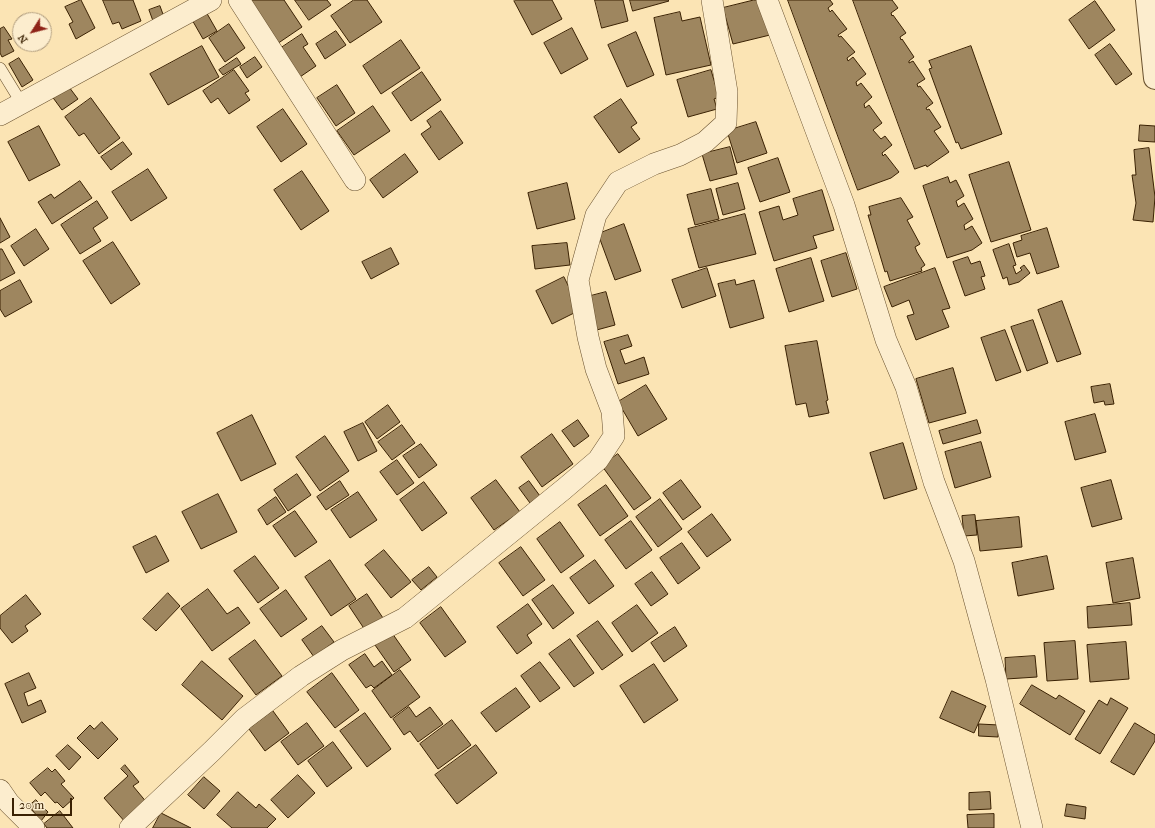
<!DOCTYPE html>
<html>
<head>
<meta charset="utf-8">
<style>
	body { margin:0 }
	#map { position:relative; width:1155px; height:828px; overflow:hidden; background:#fbe4b4; font-family:"IM FELL French Canon",serif }
	canvas { display:block }
	.north { position:absolute; left:12px; top:12px; width:40px; height:40px; box-sizing:border-box; background:#fcedce; border:1px solid #ae9b7d; border-radius:50%; rotate:234deg; font-size:11px; font-weight:700; line-height:16px; text-align:center; color:#3a2103 }
	.north::after { content:''; display:block; margin:auto; width:14px; height:18px; background:#8f2418; clip-path:polygon(50% 0,100% 100%,50% 72%,0 100%) }
	.scale { position:absolute; left:12px; top:798px; width:60px; height:18px; box-sizing:border-box; border:2px solid #3a2103; border-top:0; padding-left:5px; font-size:12px; line-height:14px; white-space:nowrap; color:#3a2103; -webkit-text-stroke:3px #fcedce; paint-order:stroke }
</style>
</head>
<body>
<div id="map">
<canvas width="1155" height="828"></canvas>
<div class="north">N</div>
<div class="scale">20 m</div>
</div>
<script>
const c = document.querySelector('canvas').getContext('2d');
c.lineJoin = 'round';
function fill(path, color) {
  c.fillStyle = color;
  c.fill(path, 'evenodd');
}
function trace(path, color, width, dash) {
  c.strokeStyle = color;
  c.lineWidth = width;
  c.lineCap = dash ? 'butt' : 'round';
  c.setLineDash(dash || []);
  c.stroke(path);
}
const building = new Path2D(`
	M81,0L95,28L76,39L69,24L73,22L65,7Z
	M103,0H133L141,21L122,29L119,22L113,24Z
	M243,0H284L302,27L274,46Z
	M295,0H327L331,5L309,20Z
	M354,0H367L382,22L350,43L331,16Z
	M515,0H552L562,19L532,35L514,1Z
	M595,0H623L628,21L602,28Z
	M630,0H668L669,1L633,11Z
	M754,0H761L770,35L733,44L723,8Z
	M788,0H830L833,4L828,8L830,12L832,10L847,29L838,35L839,37L841,36L855,52L847,58L848,61L853,57L866,74L856,82L857,86L861,83L872,97L864,104L865,108L869,105L882,123L873,130L881,139L885,136L892,145L882,153L883,156L885,154L899,172L891,178L858,190Z
	M853,0H892L898,8L891,13L892,16L893,15L906,33L900,37L901,40L902,39L914,57L909,61V63L913,61L925,79L917,84L918,87L920,86L933,103L926,108L927,110L929,109L941,127L934,131L949,152L927,167L926,165L915,169Z
	M1095,1L1115,30L1089,49L1069,20Z
	M160,6L164,17L153,21L149,10Z
	M205,10L217,31L203,39L191,18Z
	M680,12L682,21L700,17L711,65L666,75L654,18Z
	M229,24L245,48L225,62L209,38Z
	M4,27L12,39L8,40L14,51L2,57L0,53V29Z
	M572,28L588,59L561,74L544,43Z
	M336,31L346,45L325,59L316,44Z
	M636,32L654,75L627,87L608,45Z
	M302,34L308,44L303,47L316,66L297,79L278,50Z
	M401,40L420,68L381,94L363,66Z
	M1110,44L1132,74L1116,85L1095,55Z
	M202,46L219,77L168,105L150,74Z
	M971,46L1002,134L961,149L958,142L956,143L929,69L932,68L929,61Z
	M255,57L262,67L247,78L240,67Z
	M19,58L33,80L22,87L9,64Z
	M237,58L241,64L223,75L219,70Z
	M234,70L249,91L245,93L250,100L229,114L218,98L211,103L203,91Z
	M711,70L719,97L714,99L717,109L688,117L677,80Z
	M422,72L441,100L411,121L392,93Z
	M66,83L78,99L62,110L51,95Z
	M337,85L355,113L336,126L317,98Z
	M91,98L120,138L99,154L84,133L79,136L65,117Z
	M621,99L637,123L631,127L640,139L619,153L594,117Z
	M373,106L390,131L354,155L337,131Z
	M283,109L307,144L281,162L257,127Z
	M441,111L463,143L439,160L421,134L431,127L427,121Z
	M756,122L767,153L737,163L727,131Z
	M1140,125L1155,126V142L1139,141Z
	M39,126L60,165L29,181L8,142Z
	M123,142L132,154L111,170L101,157Z
	M730,147L737,174L710,181L702,154Z
	M1149,148L1155,197L1153,222L1133,220L1136,203L1132,175H1136L1134,150Z
	M405,154L418,172L383,198L370,180Z
	M778,158L790,192L760,202L748,168Z
	M1009,162L1031,230L991,242L969,175Z
	M148,169L167,198L131,221L112,192Z
	M302,171L329,211L301,230L274,190Z
	M948,177L950,183L956,180L964,196L956,201L958,207L964,203L973,219L964,225L965,230L972,226L982,243L972,250L947,258L923,186Z
	M80,181L92,198L52,224L38,202L51,194L54,198Z
	M567,183L575,219L537,229L528,193Z
	M738,183L745,209L723,215L716,189Z
	M711,189L719,219L695,225L687,195Z
	M822,190L834,230L813,236L817,248L774,261L759,212L779,206L783,220L798,215L793,199Z
	M901,198L913,217L907,220L920,244L915,247L917,252L925,265L921,268L922,271L890,281L887,271L885,272L868,215H871L869,207Z
	M97,201L108,218L93,228L101,241L80,254L61,225Z
	M745,214L756,254L699,268L688,229Z
	M0,218L10,237L0,243Z
	M624,224L641,271L615,280L598,234Z
	M1047,228L1059,267L1037,274L1030,253L1017,257L1013,243L1022,240L1021,236Z
	M36,229L49,249L24,266L11,246Z
	M113,242L140,284L111,304L83,261Z
	M567,243L570,265L535,269L532,246Z
	M1009,244L1016,265L1013,266L1016,274L1022,270L1020,268L1024,265L1030,273L1019,282L1009,285L1007,277L1003,279L993,250Z
	M391,248L399,264L371,279L362,262Z
	M0,249H2L15,273L0,281Z
	M846,253L857,289L832,297L821,261Z
	M968,257L971,264L980,261L985,276L981,277L985,289L965,296L953,262Z
	M811,258L824,301L789,312L776,269Z
	M707,268L716,296L682,308L672,280Z
	M935,268L950,308L942,310L949,327L916,340L907,316L914,314L909,300L892,307L884,287Z
	M564,277L580,310L552,324L536,291Z
	M20,280L32,302L5,317L0,309V291Z
	M735,280L736,285L754,280L764,318L730,328L718,284Z
	M606,292L615,325L593,331L583,298Z
	M1062,301L1081,354L1057,362L1038,310Z
	M1033,320L1048,363L1027,371L1011,327Z
	M1005,330L1021,372L996,381L981,338Z
	M628,335L632,346L620,350L625,364L644,357L649,374L618,384L604,342Z
	M817,341L828,400L826,401L829,413L809,417L806,403L796,405L785,346Z
	M953,368L966,413L929,423L916,379Z
	M1110,384L1114,404L1105,405L1104,401L1094,403L1091,387Z
	M646,385L667,419L638,436L618,402Z
	M388,405L400,422L377,439L365,422Z
	M1095,414L1106,452L1075,460L1065,422Z
	M252,415L276,464L241,481L217,433Z
	M578,420L589,436L574,447L562,431Z
	M977,420L981,433L943,444L939,431Z
	M363,423L377,451L358,461L344,432Z
	M402,425L415,443L392,460L378,442Z
	M552,434L573,464L542,487L521,457Z
	M325,436L349,471L320,491L296,457Z
	M981,442L991,477L955,488L945,452Z
	M903,443L917,489L884,499L870,453Z
	M421,444L437,465L419,478L403,456Z
	M618,454L651,498L634,510L602,466Z
	M397,460L414,483L397,495L380,472Z
	M297,474L311,495L288,511L274,490Z
	M496,480L520,512L494,530L471,498Z
	M681,480L701,507L683,520L663,493Z
	M1111,480L1122,519L1092,527L1081,488Z
	M340,481L349,495L326,510L317,497Z
	M529,481L540,496L530,503L519,488Z
	M424,482L447,513L422,531L400,500Z
	M606,485L628,516L600,536L578,505Z
	M358,492L377,520L350,538L331,510Z
	M218,494L237,532L201,549L182,512Z
	M276,497L286,512L267,525L258,510Z
	M660,499L682,529L658,547L636,517Z
	M295,511L317,542L295,557L273,526Z
	M712,514L731,540L707,557L688,532Z
	M975,515L977,535L964,536L962,516Z
	M1019,517L1022,547L980,551L976,521Z
	M631,521L652,550L626,569L605,540Z
	M560,522L584,556L561,573L537,539Z
	M156,536L169,561L146,573L133,547Z
	M682,543L700,568L678,584L660,558Z
	M521,547L545,580L523,596L499,563Z
	M384,550L411,582L391,598L365,565Z
	M255,556L279,588L258,603L234,571Z
	M1047,556L1054,589L1018,596L1012,563Z
	M1133,558L1140,598L1113,603L1106,563Z
	M330,560L356,599L331,616L305,577Z
	M595,560L614,586L589,604L570,578Z
	M429,567L437,577L421,590L412,580Z
	M652,572L668,594L651,606L635,584Z
	M553,585L574,613L553,629L532,600Z
	M208,589L227,614L238,607L250,623L212,651L181,609Z
	M286,590L307,619L281,637L260,609Z
	M168,593L180,606L156,631L143,619Z
	M367,594L383,618L365,630L349,606Z
	M26,595L41,614L25,626L28,631L12,643L0,628V616Z
	M1130,603L1132,625L1088,628L1087,607Z
	M528,604L542,624L527,635L532,643L517,654L497,627Z
	M637,605L658,633L632,652L612,623Z
	M441,607L466,642L445,657L420,623Z
	M598,621L623,655L602,670L577,636Z
	M322,626L334,642L314,657L302,640Z
	M675,627L687,646L664,662L651,643Z
	M392,633L411,660L394,672L375,645Z
	M570,639L594,673L574,687L549,654Z
	M255,640L282,676L256,695L229,659Z
	M1075,641L1078,679L1047,681L1044,643Z
	M1126,642L1129,679L1090,682L1087,645Z
	M365,654L374,667L382,661L392,675L374,688L371,685L366,688L349,665Z
	M1035,656L1037,677L1006,679L1005,658Z
	M202,661L243,696L222,720L182,685Z
	M540,662L560,688L540,702L521,676Z
	M654,664L678,700L644,723L620,686Z
	M400,670L420,697L391,718L372,691Z
	M29,673L36,688L24,693L28,706L41,700L46,712L22,723L5,684Z
	M332,673L359,710L335,728L307,692Z
	M1032,685L1056,699L1059,695L1085,711L1070,735L1020,704Z
	M516,688L530,707L496,732L481,713Z
	M952,691L986,706L974,733L940,718Z
	M1111,698L1128,708L1100,754L1075,739L1099,700L1107,705Z
	M409,707L416,717L430,707L443,724L418,742L410,731L404,735L393,719Z
	M273,711L289,733L265,751L249,729Z
	M365,713L391,749L367,767L340,731Z
	M452,720L471,745L438,769L420,744Z
	M102,722L118,739L98,759L77,738L90,725L94,729Z
	M307,723L324,746L298,765L281,742Z
	M1135,723L1155,735V741L1134,775L1111,762Z
	M979,724L999,725L998,737L979,736Z
	M333,742L352,768L327,787L308,761Z
	M68,745L81,757L69,770L56,756Z
	M476,745L497,773L457,804L435,775Z
	M125,765L139,782L133,786L148,804L126,823L104,798L128,776L121,769Z
	M48,768L52,772L55,769L65,781L61,784L74,798L63,808L57,802L55,803L45,792L41,796L30,783Z
	M298,775L315,793L288,818L271,800Z
	M204,777L220,791L204,809L188,795Z
	M238,792L256,808L259,804L276,819L267,828H232L217,815Z
	M990,792L991,809L969,810V793Z
	M36,800L48,812L41,821L29,806Z
	M1067,804L1086,807L1085,819L1065,816Z
	M60,811L73,828H47L44,824Z
	M161,813L191,828H153Z
	M994,814V828H968L967,815Z`);
fill(building, '#9e865f');
trace(building, '#3a2103', 1);
const service = new Path2D(`
	M0,68L22,104`);
const minor = new Path2D(`
	M239,0L355,180
	M767,0L844,205L886,340L906,387L934,482L964,561L996,679L1032,828
	M0,115L211,0
	M0,790L9,803L34,828
	M130,828L212,751L244,719L301,676L342,650L405,618L564,489L598,460L614,436L612,411L596,369L588,337L578,280L596,215L618,182L654,164L680,155L705,142L726,123L727,92L712,0`);
const tertiary = new Path2D(`
	M1147,0L1155,78`);
trace(service, '#6a522f', 12);
trace(minor, '#6a522f', 22);
trace(tertiary, '#6a522f', 24);
trace(service, '#fcedce', 11);
trace(minor, '#fcedce', 21);
trace(tertiary, '#fcedce', 22);
</script>
</body>
</html>
